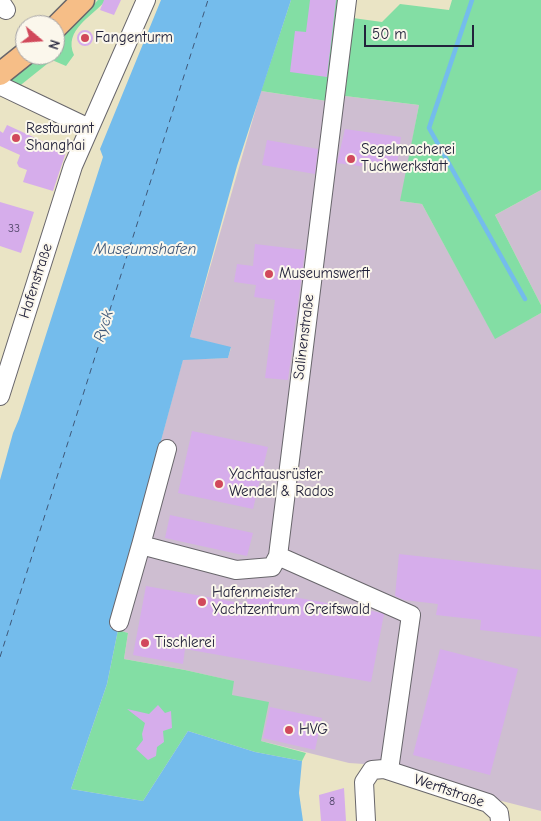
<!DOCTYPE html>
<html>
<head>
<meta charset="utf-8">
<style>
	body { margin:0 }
	#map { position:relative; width:541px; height:821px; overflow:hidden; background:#eae4c5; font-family:"Comic Neue",sans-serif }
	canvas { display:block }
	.north { position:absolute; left:15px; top:15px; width:50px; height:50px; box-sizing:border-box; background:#fbf7ec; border:1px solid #a4a2a5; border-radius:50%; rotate:108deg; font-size:14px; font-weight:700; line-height:20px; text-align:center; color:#22223b }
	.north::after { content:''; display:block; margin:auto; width:18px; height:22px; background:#d1495b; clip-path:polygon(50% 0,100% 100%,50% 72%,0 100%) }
	.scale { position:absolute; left:364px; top:25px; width:110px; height:22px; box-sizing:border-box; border:2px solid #22223b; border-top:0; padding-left:6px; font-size:15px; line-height:18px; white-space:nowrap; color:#22223b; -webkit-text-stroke:4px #fbf7ec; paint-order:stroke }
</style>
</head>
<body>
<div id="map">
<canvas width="541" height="821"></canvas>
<div class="north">N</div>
<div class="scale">50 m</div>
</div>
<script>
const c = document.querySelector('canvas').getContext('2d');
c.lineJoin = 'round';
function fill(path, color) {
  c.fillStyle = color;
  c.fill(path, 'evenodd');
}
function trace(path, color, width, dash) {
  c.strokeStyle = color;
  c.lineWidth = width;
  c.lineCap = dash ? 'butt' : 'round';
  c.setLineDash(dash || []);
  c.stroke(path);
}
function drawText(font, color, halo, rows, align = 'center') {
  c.font = font + ' "Comic Neue",sans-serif';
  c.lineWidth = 4;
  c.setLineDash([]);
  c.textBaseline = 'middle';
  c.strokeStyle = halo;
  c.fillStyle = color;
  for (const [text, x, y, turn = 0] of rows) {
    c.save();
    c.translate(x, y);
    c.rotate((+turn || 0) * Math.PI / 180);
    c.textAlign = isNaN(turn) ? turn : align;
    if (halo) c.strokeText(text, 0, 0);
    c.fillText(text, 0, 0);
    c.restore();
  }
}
fill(new Path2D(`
	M261,91L327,101L345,96L419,105L401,201L422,204L495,338L541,313V811L498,800L394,766L349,763L261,741L232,695L233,681L185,670L124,659L128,633L110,628L183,359L228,358L231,348L190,337Z
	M541,190V305L495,215Z`), '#cebed1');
fill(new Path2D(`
	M98,0H106C92,17 63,30 74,55L66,66L52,60L17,88L6,82L43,55H55V44Z
	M291,0H340L327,101L261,91Z
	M452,0H541V190L495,215L541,305V313L495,339L422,204L400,201L419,105L345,96L353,18L382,22L400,4L449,10Z
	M118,630L128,633L124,659L185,670L234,681L232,695L269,702L261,741L306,753L302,761L255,752L188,731L143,801L71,789L107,684Z`), '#83dea4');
fill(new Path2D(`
	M161,0H291L237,166L190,337L231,347L228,358L183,360L110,628L118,630L107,684L71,789L143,801L188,731L255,752L302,761L299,793L303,821H0V480L13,433L19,419L103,157L100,149Z`), '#74bcec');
trace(new Path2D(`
	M472,0L429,128L525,299`), '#74bcec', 4.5);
trace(new Path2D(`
	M0,657L208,0`), '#3f5879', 1, [6, 5]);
fill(new Path2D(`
	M104,0H121L114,15L100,10Z
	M310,0H336L327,77L290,72L295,31L306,32Z
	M77 38a8 8 0 1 1 16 0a8 8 0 1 1-16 0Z
	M7,125L66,152L53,191L23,182L27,170L19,167L17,163L20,155L0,146V131L3,133Z
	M345,129L401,137L396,171L337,163Z
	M267,140L318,149L315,174L262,165Z
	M0,202L34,212L21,253L0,246Z
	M255,244L305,250L288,380L265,378L275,300L254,297L256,285L234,282L237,264L253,266Z
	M192,431L268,447L253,509L178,493Z
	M170,515L253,533L247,556L165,538Z
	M399,554L541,570V637L480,630L481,620L436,615L438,604L404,600L395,596Z
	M146,586L246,604L249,589L377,612L384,614L371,682L185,649L183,664L133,655Z
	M440,649L518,669L490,775L413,755Z
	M158,705L165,713L171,711L172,728L163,731L164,742L157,747L156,756L148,760L136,749L143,740L142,734L145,723L127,709L149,714Z
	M270,707L322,718L315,750L263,738Z
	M344,788L346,821H321L319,795Z`), '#d6adeb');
const minor = new Path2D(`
	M0,1L6,10
	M1,86L89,128
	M0,396L73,166L146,0
	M141,545L167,449
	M278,556L411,615L389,770
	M119,622L141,545L236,570L272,567L278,556L347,0
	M366,821L364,782L372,770L384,769L488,803L499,813L500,821`);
const major = new Path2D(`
	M55,28L83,0
	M0,74L25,54`);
trace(minor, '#68666b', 20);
trace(major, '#68666b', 25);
trace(minor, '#fff', 18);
trace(major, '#f6be87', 22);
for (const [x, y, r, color] of [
	[85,38,5,"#d1495b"],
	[16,138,5,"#d1495b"],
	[351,159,5,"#d1495b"],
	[269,274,5,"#d1495b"],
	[219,484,5,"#d1495b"],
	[202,602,5,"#d1495b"],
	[145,643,5,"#d1495b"],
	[289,730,5,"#d1495b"]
]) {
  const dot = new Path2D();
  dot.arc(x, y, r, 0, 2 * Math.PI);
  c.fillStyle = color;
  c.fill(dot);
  trace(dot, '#fbf7ec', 2);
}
drawText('12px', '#4f4567', null, [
	["33",14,229],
	["8",332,802]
]);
drawText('15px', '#22223b', '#fbf7ec', [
	["Fangenturm",95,38],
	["Restaurant",26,129],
	["Shanghai",26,146],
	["Segelmacherei",361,150],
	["Tuchwerkstatt",361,167],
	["Museumswerft",279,274],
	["Yachtausrüster",229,475],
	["Wendel & Rados",229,492],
	["Hafenmeister",212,593],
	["Yachtzentrum Greifswald",212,610],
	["Tischlerei",155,643],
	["HVG",299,730]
], 'left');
drawText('15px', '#22223b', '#fbf7ec', [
	["Hafenstraße",36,281,-72],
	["Salinenstraße",304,337,-83],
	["Werftstraße",449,791,19]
]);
drawText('italic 16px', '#3f5879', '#fbf7ec', [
	["Museumshafen",145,249],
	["Ryck",104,326,-72]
]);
</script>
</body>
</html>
